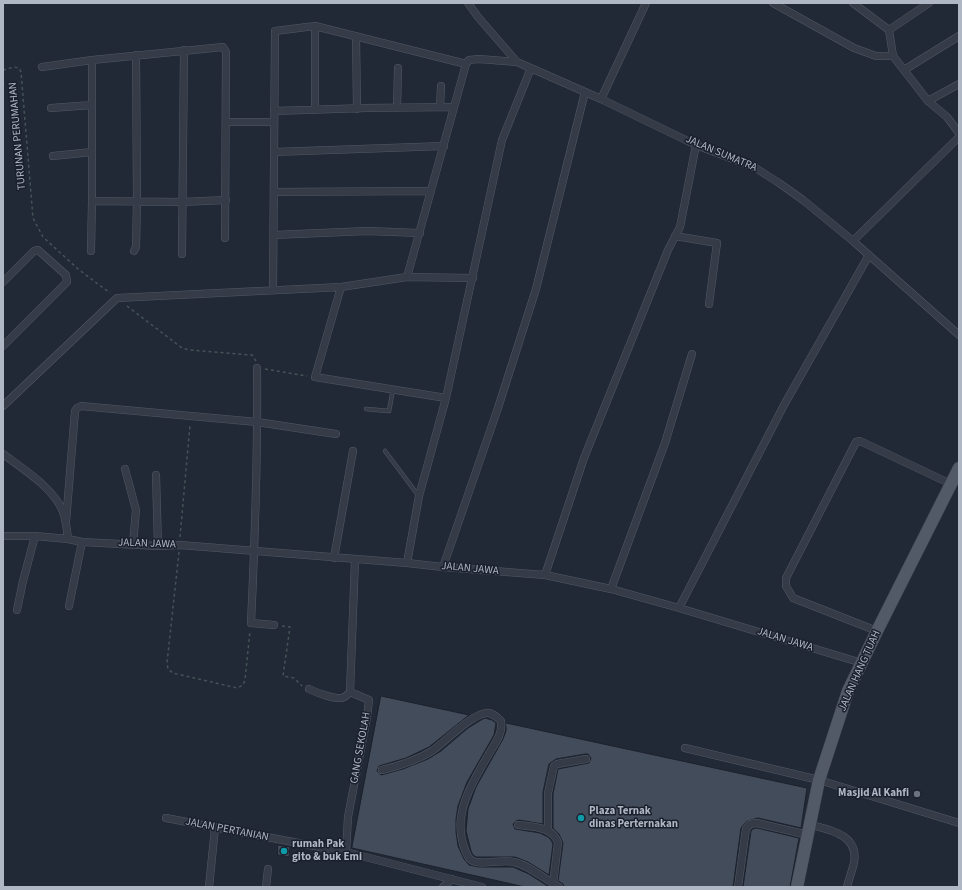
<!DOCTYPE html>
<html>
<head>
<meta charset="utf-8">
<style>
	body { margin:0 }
	#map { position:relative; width:962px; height:890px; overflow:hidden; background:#212936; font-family:"Source Sans 3",sans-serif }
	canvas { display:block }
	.frame { position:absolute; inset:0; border:4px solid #afb6c4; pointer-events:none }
</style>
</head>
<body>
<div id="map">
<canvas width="962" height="890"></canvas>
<div class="frame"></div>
</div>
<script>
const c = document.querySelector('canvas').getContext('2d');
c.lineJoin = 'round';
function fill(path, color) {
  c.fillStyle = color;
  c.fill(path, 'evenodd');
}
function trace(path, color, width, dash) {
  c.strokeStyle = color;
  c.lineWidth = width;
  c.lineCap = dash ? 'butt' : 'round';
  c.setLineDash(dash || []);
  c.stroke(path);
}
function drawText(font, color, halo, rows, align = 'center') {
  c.font = font + ' "Source Sans 3",sans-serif';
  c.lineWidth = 3;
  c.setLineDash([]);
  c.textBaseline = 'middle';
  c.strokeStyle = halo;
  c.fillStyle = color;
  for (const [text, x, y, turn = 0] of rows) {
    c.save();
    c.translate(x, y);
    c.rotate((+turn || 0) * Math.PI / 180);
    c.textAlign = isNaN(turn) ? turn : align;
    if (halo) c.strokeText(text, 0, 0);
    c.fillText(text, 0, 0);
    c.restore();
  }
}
const building = new Path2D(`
	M381,696L469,715L429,747L406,758L379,766L377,771L381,775L403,769L428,759L441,751L468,728L481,720L485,718L492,720L496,723L494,735L467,782L458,806L456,819V832L458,846L464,859L469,865L479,867H513L529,874L549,887H525L352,848Z
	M506,723L807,788L801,828L758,818L747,821L741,828L733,887H564L563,884L558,881L563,843L559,834L553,828V794L558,769L589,763L591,758L588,754H585L556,759L549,764L543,792V824L519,820L516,821L513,824L515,829L540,833L548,837L551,840L553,844L549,875L528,862L515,857H476L473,855L471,851L466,831L468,809L476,787L503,739L506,731Z
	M757,828L799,838L790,887H743L751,831L753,829Z
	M278,845L290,847L289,857L278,855Z`);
fill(building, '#434c5b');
trace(building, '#1c222e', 1);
const service = new Path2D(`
	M366,409L389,411L393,389
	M385,451L418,495`);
const minor = new Path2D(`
	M468,3L478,17L517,62L601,99L696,145L754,167L779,183L803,200L853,241L959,335
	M773,3L854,48L876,56H893
	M853,3L889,30L893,56L928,101L947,117L959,133
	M315,26V110
	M889,30L929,3
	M356,36L357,109
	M42,67L92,60L223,47L226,52L225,238
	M904,70L959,36
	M601,99L646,3
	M928,101L959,84
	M440,107L441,86
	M51,108L92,105
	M397,108L398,68
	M274,111L366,108L454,107
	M227,122H274
	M274,152L444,146
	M53,156L92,152
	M274,192L431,191
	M92,201L182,202L226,200
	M274,235L367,231L420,233
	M675,236L717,243L709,304
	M853,241L959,137
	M91,251L92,201V60
	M134,251L136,247L137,201L136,55
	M182,254L184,50
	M407,277L466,64L469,60L479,59L517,62
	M3,282L34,251L38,250L66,275L67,282L3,346
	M341,287L315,377L446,398
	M273,290L275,31L315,26L466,64
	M257,368C258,453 255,538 251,623L274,625
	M3,406L117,298L341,287L407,277L473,278
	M3,454C22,468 55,489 63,512C66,520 67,530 68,539
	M125,469L136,510L133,544
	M156,475L158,546
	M66,522L75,411L77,408L81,406L257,422L336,434
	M3,536H35L68,539L82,542L158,546L180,545L407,563L443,567L545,575L611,589L679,608L862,663
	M334,558L353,451
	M407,563L419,496L446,398L502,140L531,68
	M443,567L498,408L536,289L585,92
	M545,575L584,458L668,250L680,227L696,145
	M611,589L665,443L692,354
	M69,606L82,542
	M679,608L784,405L869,255
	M17,610L23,581L35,536
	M877,631L793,598L786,586V578L856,442L860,441L951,484
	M309,689C317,693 334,699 342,698C346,697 348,694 350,692
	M685,748L819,780L959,823
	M382,770C399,766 417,760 432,751C446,741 469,716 486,713C492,712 497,717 501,721C503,733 496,742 490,752C474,780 453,811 463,844C465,849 466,856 471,860C479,866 503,859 514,862C531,866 544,879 559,887
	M166,818L346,852L482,887
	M518,825C532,827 553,826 558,843L553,884
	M811,825C831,830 859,835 854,863C852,871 849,879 847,887
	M548,829V793L554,766L557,764L586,759
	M346,852L348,817L367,717L369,700L350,692L355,560
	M209,887L215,828
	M266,887L268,869
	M443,887L452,879
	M738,887L746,829L750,824L757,823L808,835`);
const primary = new Path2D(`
	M797,887L819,780L848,691L877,631L959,468`);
trace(service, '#525965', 4.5);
trace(minor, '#525965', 8);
trace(primary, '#3e4451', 13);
trace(new Path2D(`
	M3,70L14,67L19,68L21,72L33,218L43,237L78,269L110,293
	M127,306L182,348L189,350L252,355L256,361
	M265,369L307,376
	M180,537L190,425
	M179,552L167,663L168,669L173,673L237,688L243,685L245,680L250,631
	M282,626L290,627L283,676L294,678L302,686`), '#435357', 1.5, [3, 3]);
trace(service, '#353b47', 3.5);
trace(minor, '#353b47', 7);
trace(primary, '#535a67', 12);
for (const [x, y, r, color] of [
	[917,794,4,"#6b7280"],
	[581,818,4,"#0f9aa8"],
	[284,851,4,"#0f9aa8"]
]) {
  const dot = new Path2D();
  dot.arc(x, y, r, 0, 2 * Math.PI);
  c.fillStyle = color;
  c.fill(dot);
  trace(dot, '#1a202c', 1.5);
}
drawText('11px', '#afb6c4', '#1a202c', [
	["TURUNAN PERUMAHAN",18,136,-95],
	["JALAN SUMATRA",721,154,23],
	["JALAN JAWA",147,544,2],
	["JALAN JAWA",470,569,5],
	["JALAN JAWA",785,640,17],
	["JALAN HANG TUAH",860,671,-66],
	["GANG SEKOLAH",361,748,-80],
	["JALAN PERTANIAN",227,830,11]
]);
drawText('bold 11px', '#afb6c4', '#1a202c', [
	["Masjid Al Kahfi",909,794,"right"],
	["Plaza Ternak",589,812],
	["dinas Perternakan",589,825],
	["rumah Pak",292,845],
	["gito & buk Emi",292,858]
], 'left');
</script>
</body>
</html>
